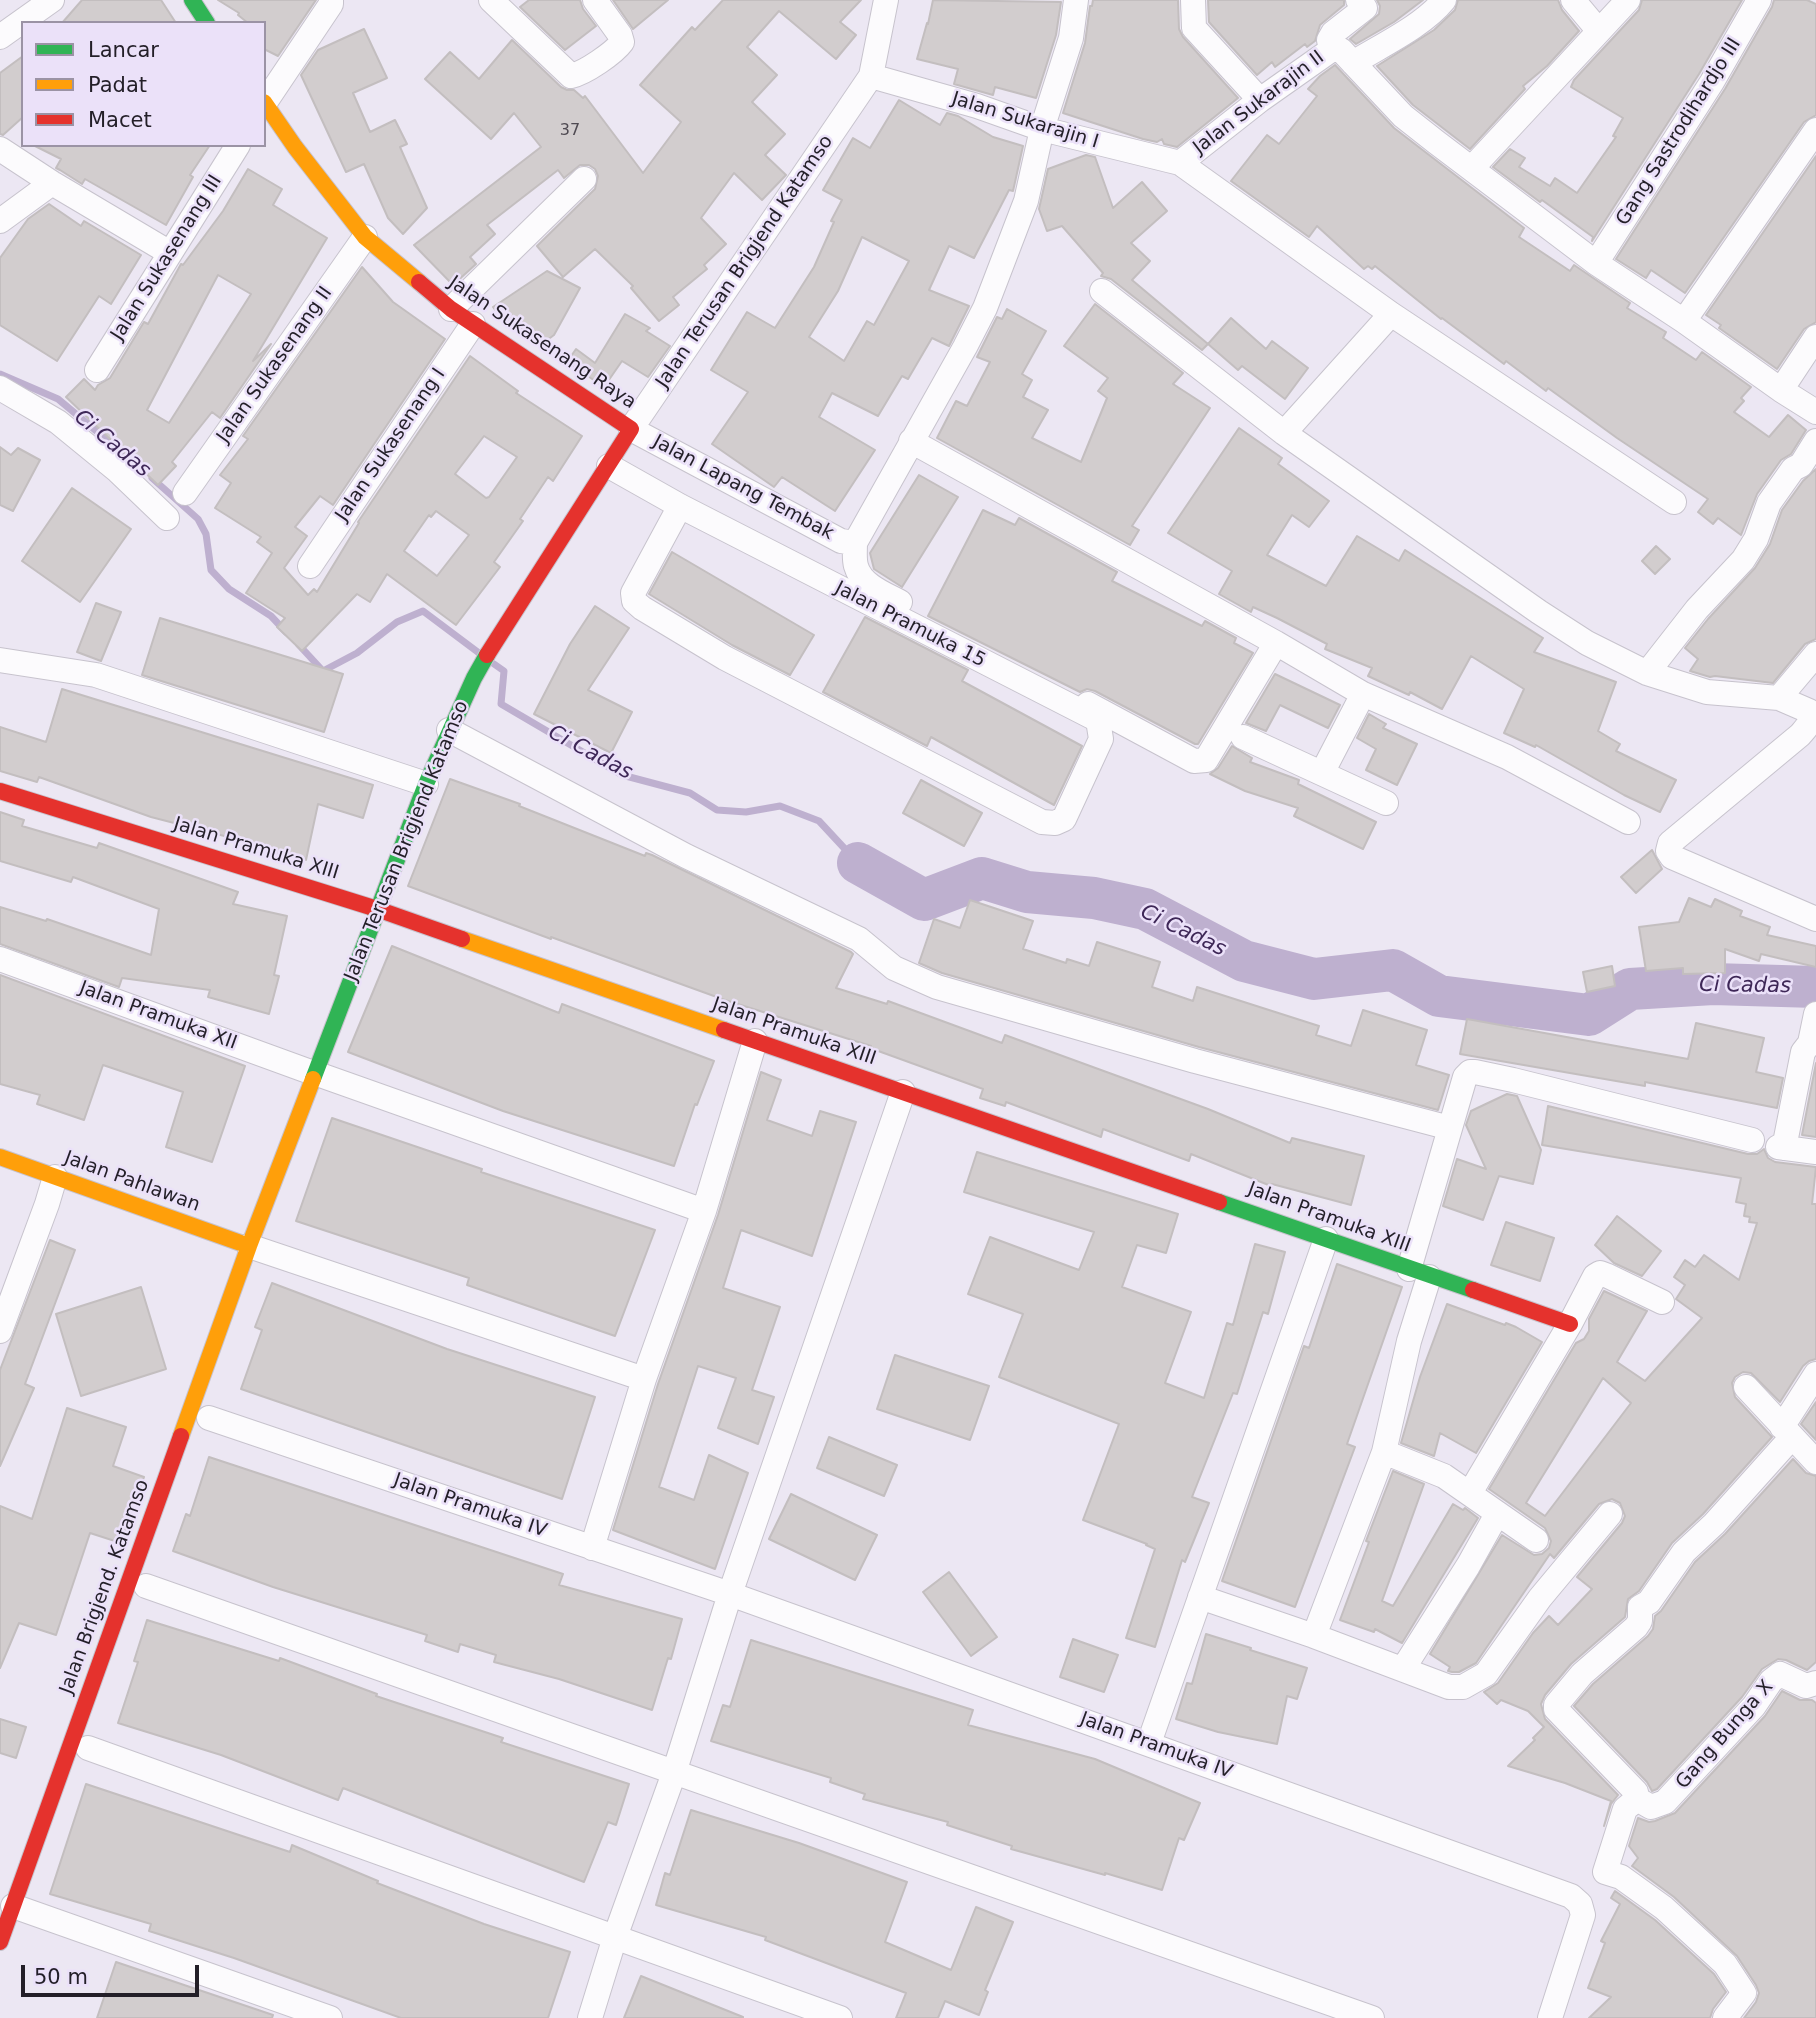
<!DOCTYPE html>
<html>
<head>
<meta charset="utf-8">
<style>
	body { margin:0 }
	#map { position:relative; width:1816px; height:2018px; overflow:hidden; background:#ece7f3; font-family:"DejaVu Sans",sans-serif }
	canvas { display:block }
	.legend { position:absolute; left:21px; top:21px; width:245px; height:126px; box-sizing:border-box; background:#ebe1f9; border:2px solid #9b93a5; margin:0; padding:9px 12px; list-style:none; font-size:21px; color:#231f28 }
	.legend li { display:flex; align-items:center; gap:14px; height:35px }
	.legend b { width:35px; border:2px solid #9b93a5 }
	.scale { position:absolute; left:21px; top:1965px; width:178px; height:32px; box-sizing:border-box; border:4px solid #231f28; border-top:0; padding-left:9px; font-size:21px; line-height:24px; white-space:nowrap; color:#231f28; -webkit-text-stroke:5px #ebe1f9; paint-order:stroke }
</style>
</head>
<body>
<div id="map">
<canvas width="1816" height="2018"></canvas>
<ul class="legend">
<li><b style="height:9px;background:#30b455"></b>Lancar</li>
<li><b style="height:9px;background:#ff9f0a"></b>Padat</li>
<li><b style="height:9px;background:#e5322d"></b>Macet</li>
</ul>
<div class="scale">50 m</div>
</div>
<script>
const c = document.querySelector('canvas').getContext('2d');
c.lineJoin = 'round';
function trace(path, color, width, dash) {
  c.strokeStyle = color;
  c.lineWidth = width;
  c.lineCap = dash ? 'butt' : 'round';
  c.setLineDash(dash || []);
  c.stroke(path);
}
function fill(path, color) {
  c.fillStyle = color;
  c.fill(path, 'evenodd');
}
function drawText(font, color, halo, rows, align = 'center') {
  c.font = font + ' "DejaVu Sans",sans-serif';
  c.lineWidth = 5;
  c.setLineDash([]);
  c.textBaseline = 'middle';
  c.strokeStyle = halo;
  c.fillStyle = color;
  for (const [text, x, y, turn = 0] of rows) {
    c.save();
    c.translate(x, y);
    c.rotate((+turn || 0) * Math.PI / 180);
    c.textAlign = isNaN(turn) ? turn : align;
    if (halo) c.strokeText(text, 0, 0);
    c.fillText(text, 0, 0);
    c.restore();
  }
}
trace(new Path2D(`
	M0,374L58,399L143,470
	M152,478L198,519L206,534L211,570L229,589L271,616L286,632
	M299,645L323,671L357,653L397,622L423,611L479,653
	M494,664L504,671L501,704L622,775L690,793L717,810L746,812L780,806L819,821L858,863`), '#beb0cf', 7);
trace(new Path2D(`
	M858,863L924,900L982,878L1027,892L1094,898L1145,909L1244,961L1314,979L1393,970L1439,996L1589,1015L1630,989L1713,984L1816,987`), '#beb0cf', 42);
const building = new Path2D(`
	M82,0H161L176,23H62Z
	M218,0H316L278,56L264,49V23H248L238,15L239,13Z
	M529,0H580L583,9L596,26L565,50L520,7Z
	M613,0H668L633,29Z
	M723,0H861L840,22L856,35L836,59L779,11L747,47L777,75L752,102L785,134L765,155L786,175L762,200L734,173L701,218L726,244L704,265L707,269L673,297L679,305L659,321L631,288L633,286L595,249L563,277L537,246L595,189L598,176L595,169L589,165H580L564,178L558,170L487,225L495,234L470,257L476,264L453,285L414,245L541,147L514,113L491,139L425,79L450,52L479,79L512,40L561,87L567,90H574L583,98L585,96L643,173L681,122L640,85L692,27L695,30Z
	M933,0L1061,2L1056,35L1036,98L995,87L993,95L954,84L958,69L917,59L927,23L928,24Z
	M1093,0H1178L1179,29L1183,37L1238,98L1177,147L1164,144L1162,139L1157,142L1143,139L1063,113L1085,43L1090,6H1092Z
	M1208,0H1344V5L1320,25L1315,41L1307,47L1305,44L1275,67L1272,62L1257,75L1209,22Z
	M1377,0H1423L1394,22L1356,44L1350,39L1379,14L1380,6Z
	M1458,0H1558L1562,10L1579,31L1547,66L1523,86L1525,89L1470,149L1413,105L1377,66L1434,30L1455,10Z
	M1642,0H1742L1699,74L1592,241L1593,237L1542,200L1540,202L1493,167L1510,149L1525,158L1519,167L1550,186L1555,178L1577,193L1616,137L1613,136L1623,118L1571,87L1574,80L1639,10Z
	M1774,0H1807L1816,4V115L1804,122L1685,293L1651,270L1646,278L1616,259L1725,89L1772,7Z
	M364,29L387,78L353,93L370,132L395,120L407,144L400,147L427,208L403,234L388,218L364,164L346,172L301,75L318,50Z
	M23,56V117L3,135L0,134V73Z
	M1335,65L1394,128L1524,228L1519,237L1570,271L1574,265L1630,303L1627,308L1666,332L1663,338L1696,360L1702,352L1751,387L1741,398L1744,401L1734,412L1769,437L1788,415L1806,430L1791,454L1781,460L1757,494L1741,535L1718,518L1713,524L1698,512L1708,499L1617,438L1548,388L1546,391L1506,361L1504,364L1442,318L1441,319L1375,266L1372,269L1368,266L1364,269L1317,226L1309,237L1231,181L1267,135L1279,144L1317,96L1308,89L1320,76Z
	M899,100L940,125L947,113L958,116L993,137L1023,146L1013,191L1009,190L974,258L949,246L929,290L969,306L949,346L932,338L908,379L902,376L878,416L832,393L819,417L875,450L835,511L782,477L774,487L712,444L748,392L711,370L747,312L775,328L814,267L834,222L831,221L842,200L823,190L853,138L870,148ZM862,237L909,261L874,325L867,321L844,361L809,337L838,291Z
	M33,145H210L190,175L193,177L166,225L85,179L82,184L60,170L56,168L61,159Z
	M1086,155L1095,157L1113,208L1142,182L1167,211L1131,243L1150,261L1132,280L1208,344L1202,350L1111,279L1101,276L1103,273L1062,226L1047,231L1039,209L1048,169Z
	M1816,156V322L1804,329L1777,369L1719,328L1721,325L1706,315Z
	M248,169L282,189L273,205L327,238L253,361L271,344L220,418L212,412L172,462L176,466L158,485L66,397L84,379L95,390L98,385L110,378L144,322L148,324L181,264L183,265L223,211ZM218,275L251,294L169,423L147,410Z
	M49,204L81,226L84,221L141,255L111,304L99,296L57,361L0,325V258L28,219Z
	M362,267L393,302L445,339L333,505L320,496L295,527L307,536L284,568L308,595L314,589L317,592L359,523L358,522L470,356L518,391L516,393L582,436L553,481L548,477L520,519L523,521L494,562L500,567L456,625L387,574L370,602L357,594L302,651L277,627L285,618L246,593L272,553L257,542L261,537L215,508L231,483L220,475L248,439L243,436ZM484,436L517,457L489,497L486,498L455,474ZM436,511L469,535L437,576L404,551L429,515L431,517Z
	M547,271L580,288L554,335L542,344L527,325L519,330L501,318L493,307Z
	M1095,304L1183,373L1173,384L1210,408L1132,526L1139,530L1130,545L937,438L956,401L967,406L990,362L977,357L997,317L1002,319L1007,309L1046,331L1022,374L1032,380L1023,397L1048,410L1032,438L1081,462L1107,398L1098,391L1108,378L1064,346Z
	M625,314L650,328L646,331L670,346L648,377L622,361L604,387L567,362L576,349L595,363Z
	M1231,318L1266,349L1272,341L1308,368L1285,399L1242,366L1238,370L1208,344Z
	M1239,428L1282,458L1278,464L1329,501L1309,527L1292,515L1267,555L1326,586L1357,536L1399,561L1405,550L1543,638L1534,652L1616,682L1598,731L1620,744L1616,751L1676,780L1660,812L1624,795L1536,745L1535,747L1504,733L1524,689L1471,656L1442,709L1410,692L1409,695L1368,676L1372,668L1325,649L1327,644L1277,618L1253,607L1251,612L1219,594L1232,571L1168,533Z
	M0,447L11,455L18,448L40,460L13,511L0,505Z
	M1816,469V639L1805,644L1773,683L1715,676L1710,677L1690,671L1698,659L1685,648L1708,619L1755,568L1770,544L1782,510L1803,481Z
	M919,475L958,497L902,587L874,569L870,553Z
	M72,488L131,529L80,602L22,561Z
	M983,510L1015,525L1019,518L1117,572L1112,581L1202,626L1205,621L1236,638L1234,643L1253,653L1198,744H1195L1095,691L1087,689L1080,692L928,616Z
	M1656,546L1670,559L1655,574L1642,561Z
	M672,552L814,635L790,675L732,645L649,594Z
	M96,603L121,612L101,661L77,652Z
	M595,606L629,628L588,690L632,712L611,753L534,714L570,644Z
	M865,617L968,670L962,681L1082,746L1054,805L931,737L927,746L823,692Z
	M160,618L343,674L324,732L142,675Z
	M1275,674L1340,705L1328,728L1280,705L1266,731L1246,723Z
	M62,689L373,785L363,818L318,804L306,860L258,849L259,845L151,817L39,777L37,782L0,771V727L46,742Z
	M1369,714L1386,724L1383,728L1417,744L1397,785L1366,770L1376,749L1357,738Z
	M1232,746L1252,758L1250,762L1299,780L1298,784L1376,822L1363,849L1294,816L1298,808L1245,791L1210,774L1218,768Z
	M450,779L520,804L519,806L645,856L646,853L652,855L851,952L853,954L836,988L887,1004L888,1001L1002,1043L1005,1035L1208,1109L1290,1143L1292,1138L1364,1156L1351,1205L1272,1184L1271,1186L1191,1154L1189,1161L1103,1129L1101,1137L1006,1102L1005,1106L980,1098L983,1089L870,1048L871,1046L725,1000L551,937V939L408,886Z
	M921,780L982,813L964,846L903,813Z
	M0,812L24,820L22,826L97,848L99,843L238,892L233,904L287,916L274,975L279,976L269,1014L208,997L210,990L122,978L119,987L0,944V907L46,921L47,919L151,955L159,909L73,877L71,882L0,861Z
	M1652,850L1662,869L1636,893L1621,877Z
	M1689,898L1711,907L1715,899L1742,911L1740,916L1770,927L1767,935L1816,946V967L1761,954L1759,961L1725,949V973L1683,974V968L1646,971L1639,927L1679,922Z
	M970,900L1033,921L1023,949L1066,963L1067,959L1089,966L1097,942L1160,962L1152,987L1193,1001L1197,987L1319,1026L1316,1035L1351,1046L1363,1010L1427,1030L1416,1065L1449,1075L1438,1110L1199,1047L942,973L919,963L934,919L960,928Z
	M392,946L559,1013L562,1004L714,1061L697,1105L695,1104L674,1166L503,1111L348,1052Z
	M1612,966L1615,986L1587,992L1583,972Z
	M0,975L245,1066L212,1162L166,1147L183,1092L103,1065L84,1120L37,1104L40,1095L0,1084Z
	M1467,1019L1688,1059L1696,1023L1764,1038L1756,1072L1783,1078L1777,1108L1645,1082V1086L1460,1054Z
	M1816,1063V1137L1802,1135Z
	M761,1072L781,1080L767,1120L812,1136L820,1111L856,1122L812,1256L741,1230L723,1288L780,1307L752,1390L774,1397L758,1444L718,1428L736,1378L698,1366L659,1487L694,1500L709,1455L748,1473L715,1569L613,1530L658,1384L718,1215Z
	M1507,1094L1517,1096L1541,1150L1533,1184L1499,1176L1483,1220L1443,1206L1457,1159L1486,1169L1466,1125L1471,1111Z
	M1548,1106L1748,1154H1757L1764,1149L1768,1158L1775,1162L1816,1167L1812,1204H1816V1359L1809,1361L1803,1366L1780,1402L1751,1373L1743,1372L1735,1377L1732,1383L1735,1397L1772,1437L1703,1514L1672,1543L1639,1591L1628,1599L1625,1617L1571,1664L1545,1695L1541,1704L1545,1719L1618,1795L1611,1804L1604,1826L1611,1801L1565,1783L1508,1766L1535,1740L1533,1738L1544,1727L1528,1711L1501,1700L1497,1704L1484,1692L1498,1683L1533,1633L1549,1616L1558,1625L1592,1589L1577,1577L1622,1523L1625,1516L1620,1503L1612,1499L1599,1504L1554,1558L1550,1554L1476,1663L1459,1672H1452L1448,1671L1450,1667L1430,1654L1502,1535L1534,1555L1542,1554L1549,1548L1551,1541L1545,1528L1489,1489L1576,1343L1584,1339L1589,1331V1319L1604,1291L1647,1311L1617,1362L1645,1381L1702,1318L1676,1299L1685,1285L1674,1277L1685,1260L1695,1267L1704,1255L1739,1280L1757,1223L1749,1222L1750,1217L1744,1216L1746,1204L1736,1202L1741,1178L1542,1145ZM1603,1378L1631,1403L1545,1516L1526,1503Z
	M332,1118L482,1169L481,1172L655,1230L615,1336L467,1285L469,1278L296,1221Z
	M977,1152L1178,1214L1166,1253L1137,1245L1122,1287L1191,1312L1165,1383L1204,1398L1227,1323L1233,1325L1255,1244L1285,1252L1268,1314L1263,1312L1237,1394L1233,1393L1192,1497L1209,1503L1185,1562L1182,1560L1155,1647L1126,1638L1155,1549L1146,1545L1147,1544L1083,1520L1119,1424L999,1377L1023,1314L968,1294L990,1237L1079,1270L1094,1232L964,1192Z
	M1617,1216L1661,1251L1642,1276L1614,1263L1595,1245Z
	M1506,1222L1554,1238L1540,1281L1491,1265Z
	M50,1240L75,1250L25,1384L34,1388L0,1466V1370Z
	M1337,1264L1402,1287L1347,1444L1355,1447L1295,1607L1222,1581L1304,1346L1309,1348Z
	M272,1283L447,1349L595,1397L562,1499L241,1389L262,1330L255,1327Z
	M141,1287L166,1369L81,1396L56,1314Z
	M1447,1304L1505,1325L1506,1323L1516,1327L1542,1342L1476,1453L1440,1433L1434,1456L1401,1443L1420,1377Z
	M895,1355L989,1386L970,1440L877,1409Z
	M1816,1402V1440L1801,1424Z
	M67,1408L126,1427L113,1466L144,1477L121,1543L90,1533L56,1635L19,1623L0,1668V1506L32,1519Z
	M829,1437L897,1465L884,1496L817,1468Z
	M209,1457L563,1574L559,1585L682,1619L671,1659L668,1658L652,1710L559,1679L494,1662L496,1655L460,1644L458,1652L425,1641L427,1635L273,1587L173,1551L186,1514L190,1516Z
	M1793,1459L1806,1473L1816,1476V1662L1807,1670L1786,1660L1778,1659L1762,1669L1742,1697L1657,1789L1652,1791L1647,1782L1574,1706L1593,1684L1648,1636L1653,1629L1655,1616L1661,1611L1695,1562L1725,1534Z
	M1393,1471L1424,1484L1382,1601L1393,1606L1453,1504L1463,1510L1465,1508L1478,1518L1402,1643L1375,1629L1374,1632L1340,1620L1369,1542L1366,1541Z
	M791,1494L877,1535L855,1580L769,1539Z
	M949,1572L997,1637L971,1656L923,1592Z
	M147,1620L279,1661L280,1658L377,1694L376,1696L503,1738L501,1742L629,1784L616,1825L608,1822L584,1882L343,1788L338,1800L221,1755L118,1723L138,1662L134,1661Z
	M1206,1634L1251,1648L1250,1650L1307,1668L1297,1699L1287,1696L1277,1744L1218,1732L1176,1719L1187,1683L1192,1684Z
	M1073,1639L1118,1655L1104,1692L1060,1677Z
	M751,1640L973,1710L968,1725L1095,1759L1200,1803L1184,1840L1179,1838L1162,1890L1105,1873V1875L1011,1849L1012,1846L947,1825L948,1822L863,1799L865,1794L830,1782L831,1778L711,1741L723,1705L730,1707Z
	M1782,1691L1800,1700H1812L1816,1703V2018H1744L1756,2002L1759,1993L1756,1985L1737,1956L1674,1897L1632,1866L1638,1858L1629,1846L1638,1818L1649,1822L1655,1821L1675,1813L1765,1716Z
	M0,1719L26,1727L16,1758L0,1753Z
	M86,1784L290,1852L292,1845L378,1881L377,1883L484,1924L570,1952L548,2018H401L234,1958L149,1931L151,1924L50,1894Z
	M691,1810L799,1843L907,1882L885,1942L951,1970L976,1907L1013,1922L985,1990L988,1992L979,2015L945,2001L938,2018H896L906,1993L765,1940L766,1937L656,1905L665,1873L670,1875Z
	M1615,1891L1655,1920L1714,1974L1726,1992L1713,2009L1710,2018H1589L1611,1997L1588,1988L1605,1943L1601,1941L1620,1904L1611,1898Z
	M116,1962L273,2015L272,2018H97Z
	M641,1976L743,2017V2018H624Z`);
fill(building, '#d2cdce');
trace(building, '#c3bebf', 2);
const street = new Path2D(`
	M491,0L571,76C585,73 614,53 622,42L620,35L595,0
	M1193,0L1194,28L1260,100
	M1573,0L1599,31
	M0,37L52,0
	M1331,50L1329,40L1333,33L1365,8L1358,0
	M1353,63C1382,45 1423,26 1444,0
	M871,76L977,106L1042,129L1180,163L1391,314L1674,502
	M264,104L331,4V0
	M0,149L52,183L170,253
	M1180,163L1260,100L1331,50H1341L1403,116L1436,142L1596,263L1684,321L1781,390L1816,412
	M1472,168L1628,0
	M0,221L52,183
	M1596,263L1712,82L1759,0
	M1102,291L1284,433L1539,612L1587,643L1647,673L1707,692L1779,698L1809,711C1814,721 1806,728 1800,735L1670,843L1668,851L1672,857L1816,919
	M451,309L584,179
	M1684,321L1816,130
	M97,370L238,145
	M0,388L58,422L118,471L167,518
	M1781,390L1816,337
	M1284,433L1391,314
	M911,441L1276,643L1363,694L1507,757L1628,822
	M609,466L680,506L1098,720L1101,739L1064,819L1055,823L1042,822L725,658L642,608L634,601L633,593L680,506
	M185,493L365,237
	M855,543L841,541L631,429L871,76L886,0
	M310,566L473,324
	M900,602C885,594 861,585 856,566C854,559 855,550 855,543L965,347L985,308L1026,201L1042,129L1071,38L1076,0
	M0,660L96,675L426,784
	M1647,673L1697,609L1743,560L1756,539L1769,503L1793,469L1801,465L1816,441
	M1779,698L1816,654
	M1088,704L1194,761L1206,760L1276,643
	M449,730L686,856L859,939L894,968L937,987L1195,1061L1450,1128
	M1243,737L1386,803
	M1322,773L1363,694
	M0,959L316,1074
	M1778,1147L1816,1152
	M1784,1148L1803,1052L1810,1043L1816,1014
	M704,1211L755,1041
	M249,1246L644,1379L704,1211L323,1076
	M1409,1269L1465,1077L1470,1072H1475L1513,1080L1752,1140
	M0,1331L47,1204L55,1177
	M1746,1387L1816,1462
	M209,1418L730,1594L1571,1896L1580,1904L1583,1915L1550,2018
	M1782,1427L1816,1374
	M1384,1452L1444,1476L1536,1540
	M1470,1493L1570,1324L1595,1276L1600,1273L1608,1276L1662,1302
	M592,1548L644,1379
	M146,1586L1372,2018
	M1200,1597L1314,1636L1449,1687H1463L1486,1674L1540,1598L1610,1514
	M1314,1636L1384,1452L1409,1341L1429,1277
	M1403,1669L1468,1566L1497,1514
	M1149,1743L1326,1239
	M88,1748L840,2018
	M1637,1799L1636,1792L1556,1709V1705L1582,1674L1636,1627L1640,1621V1607L1649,1602L1684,1552L1714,1524L1792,1437
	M1637,1799L1625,1809L1605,1872L1621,1877L1664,1908L1725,1964L1744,1993L1725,2018
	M1637,1799L1651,1807L1665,1802L1754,1706L1771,1681L1780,1674L1806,1686L1816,1683
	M13,1906L330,2018
	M590,2018L615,1937L674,1773L730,1594L903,1092`);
const fast = new Path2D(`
	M192,0L207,23
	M313,1079L426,784L474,678L487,655
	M1219,1202L1473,1290`);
const slow = new Path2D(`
	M264,102L295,147L365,237L419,282
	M462,939L724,1030
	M0,1157L249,1246
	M181,1436L249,1246L313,1079`);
const jam = new Path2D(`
	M419,282L451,309L631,429L487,655
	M0,791L377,909L462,939
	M724,1030L1219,1202
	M1473,1290L1570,1324
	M0,1942L181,1436`);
trace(street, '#c7c3cd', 26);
trace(fast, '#c7c3cd', 18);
trace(slow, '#c7c3cd', 18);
trace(jam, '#c7c3cd', 18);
trace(street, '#fcfbfd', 24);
trace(fast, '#30b455', 16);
trace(slow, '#ff9f0a', 16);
trace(jam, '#e5322d', 16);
drawText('16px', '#4f4a52', null, [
	["37",570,131]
]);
drawText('19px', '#231f28', '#ebe1f9', [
	["Jalan Sukarajin II",1259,103,-37],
	["Jalan Sukarajin I",1025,121,17],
	["Gang Sastrodihardjo III",1679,132,-58],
	["Jalan Sukasenang III",167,258,-58],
	["Jalan Terusan Brigjend Katamso",745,262,-56],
	["Jalan Sukasenang Raya",542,343,34],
	["Jalan Sukasenang II",275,365,-55],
	["Jalan Sukasenang I",391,445,-56],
	["Jalan Lapang Tembak",743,488,28],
	["Jalan Pramuka 15",910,625,27],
	["Jalan Terusan Brigjend Katamso",407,841,-68],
	["Jalan Pramuka XIII",256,849,17],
	["Jalan Pramuka XII",158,1016,20],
	["Jalan Pramuka XIII",794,1032,19],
	["Jalan Pahlawan",132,1182,20],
	["Jalan Pramuka XIII",1329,1218,20],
	["Jalan Pramuka IV",470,1506,19],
	["Jalan Brigjend. Katamso",105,1587,-70],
	["Gang Bunga X",1725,1735,-49],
	["Jalan Pramuka IV",1156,1746,20]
]);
drawText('italic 21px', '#3e2757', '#ebe1f9', [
	["Ci Cadas",112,444,40],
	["Ci Cadas",590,753,28],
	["Ci Cadas",1183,931,26],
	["Ci Cadas",1745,986,1]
]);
</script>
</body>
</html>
